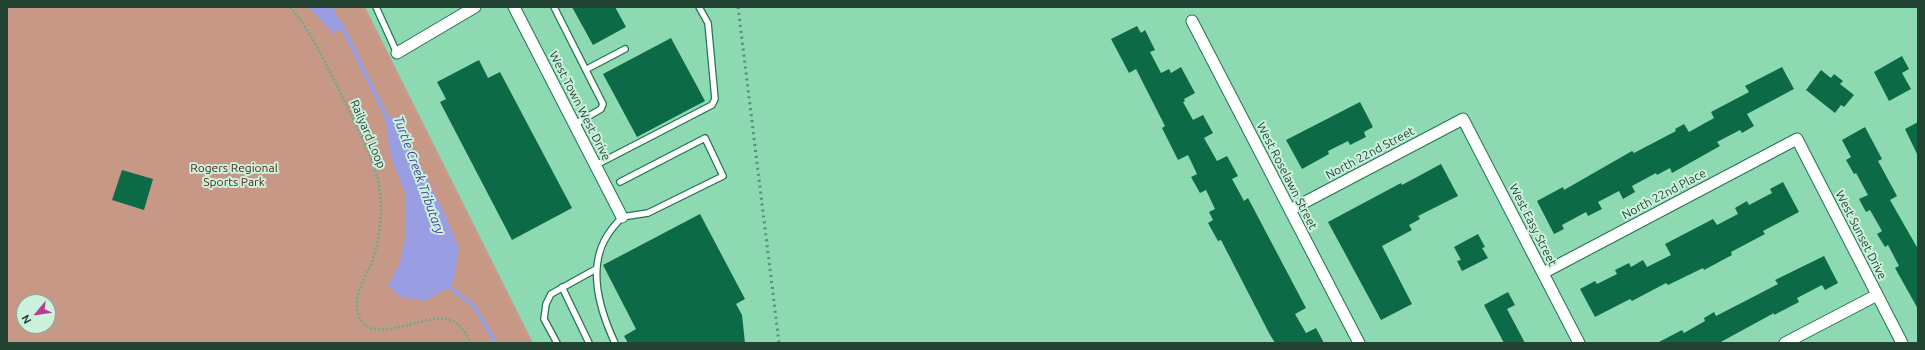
<!DOCTYPE html>
<html>
<head>
<meta charset="utf-8">
<style>
	body { margin:0 }
	#map { position:relative; width:1925px; height:350px; overflow:hidden; background:#8ddab2; font-family:Ubuntu,sans-serif }
	canvas { display:block }
	.frame { position:absolute; inset:0; border:8px solid #224232; pointer-events:none }
	.north { position:absolute; left:16px; top:294px; width:40px; height:40px; box-sizing:border-box; background:#ccf1dd; border:1px solid #88ab99; border-radius:50%; rotate:241deg; font-size:11px; font-weight:700; line-height:16px; text-align:center; color:#224232 }
	.north::after { content:''; display:block; margin:auto; width:14px; height:18px; background:#b63f94; clip-path:polygon(50% 0,100% 100%,50% 72%,0 100%) }
</style>
</head>
<body>
<div id="map">
<canvas width="1925" height="350"></canvas>
<div class="frame"></div>
<div class="north">N</div>
</div>
<script>
const c = document.querySelector('canvas').getContext('2d');
c.lineJoin = 'round';
function fill(path, color) {
  c.fillStyle = color;
  c.fill(path, 'evenodd');
}
function trace(path, color, width, dash) {
  c.strokeStyle = color;
  c.lineWidth = width;
  c.lineCap = dash ? 'butt' : 'round';
  c.setLineDash(dash || []);
  c.stroke(path);
}
function drawText(font, color, halo, rows, align = 'center') {
  c.font = font + ' Ubuntu,sans-serif';
  c.lineWidth = 4;
  c.setLineDash([]);
  c.textBaseline = 'middle';
  c.strokeStyle = halo;
  c.fillStyle = color;
  for (const [text, x, y, turn = 0] of rows) {
    c.save();
    c.translate(x, y);
    c.rotate((+turn || 0) * Math.PI / 180);
    c.textAlign = isNaN(turn) ? turn : align;
    if (halo) c.strokeText(text, 0, 0);
    c.fillText(text, 0, 0);
    c.restore();
  }
}
fill(new Path2D(`
	M7,7H365L533,343H7ZM24,302H48V326H24Z`), '#c79886');
fill(new Path2D(`
	M308,7H333L343,27L334,34Z
	M385,113L397,121L442,208L459,248L455,275L450,287L425,301L401,297L388,286L400,262L406,234V196L390,154Z`), '#999de1');
trace(new Path2D(`
	M341,24L387,118
	M448,282L450,287L474,306L496,343`), '#999de1', 4);
fill(new Path2D(`
	M572,7H615L626,27L593,45Z
	M1137,26L1141,33L1145,30L1155,50L1150,52L1161,73L1169,69L1171,73L1181,67L1195,93L1184,99L1185,101L1183,102L1193,120L1203,115L1213,133L1204,138L1217,161L1227,156L1238,176L1232,179L1244,201L1248,198L1306,308L1295,314L1306,333L1316,328L1324,343H1275L1269,333L1221,240L1218,241L1208,223L1213,220L1209,212L1215,209L1206,190L1200,193L1191,177L1197,174L1188,155L1178,160L1162,128L1165,126L1136,69L1129,73L1111,39Z
	M671,38L705,101L637,137L603,74Z
	M1902,56L1909,69L1902,73L1911,89L1889,101L1874,72Z
	M479,60L488,78L500,72L572,208L512,240L440,102L446,99L437,82Z
	M1782,67L1794,89L1747,114L1754,126L1742,133L1740,130L1717,142L1720,146L1672,173L1670,168L1657,175L1656,173L1632,186L1635,192L1623,199L1619,191L1598,202L1602,209L1588,216L1586,212L1562,225L1564,229L1554,234L1537,201L1563,187L1564,190L1632,151L1634,153L1676,131L1675,129L1684,124L1689,132L1714,118L1711,112L1749,92L1745,86Z
	M1821,70L1831,78L1834,74L1843,81L1840,84L1854,95L1844,107L1841,105L1835,113L1806,90Z
	M1360,102L1373,127L1364,132L1366,137L1350,145L1348,141L1328,151L1329,154L1302,169L1286,140Z
	M1918,122V156L1905,129Z
	M1865,127L1882,159L1878,161L1897,196L1890,200L1918,249V309L1895,268L1899,266L1888,245L1885,247L1877,234L1882,231L1870,210L1866,212L1859,199L1868,195L1856,173L1854,174L1846,160L1851,157L1842,140Z
	M1441,164L1458,196L1418,216L1420,219L1409,225L1412,230L1382,246L1412,304L1381,320L1328,222L1401,183L1402,185Z
	M122,170L153,179L144,210L112,200Z
	M1783,182L1799,212L1763,231L1765,234L1731,252L1732,255L1704,270L1703,268L1668,285L1666,283L1632,301L1630,299L1595,317L1580,289L1595,281L1597,284L1617,274L1615,270L1629,263L1631,267L1643,260L1647,267L1671,255L1665,244L1713,219L1717,225L1738,214L1735,208L1747,201L1749,205L1772,193L1770,189Z
	M700,214L745,299L736,304L742,315L745,343H628L624,336L636,329L603,265Z
	M1478,234L1485,247L1482,248L1488,258L1462,271L1457,261L1461,260L1454,247Z
	M1824,256L1838,283L1825,290L1822,285L1797,298L1799,302L1774,315V313L1719,343H1657L1682,330L1684,333L1705,321L1704,318L1714,312L1716,316L1753,297L1778,284L1775,280Z
	M1508,292L1515,305L1507,309L1525,343H1504L1484,305Z`), '#0c6a46');
const service = new Path2D(`
	M376,7L397,53
	M554,7L603,104L601,109L575,124
	M587,69L625,49
	M596,165L712,105L715,99L708,23L699,7
	M562,287L589,343
	M557,343L544,319L546,304L551,294L596,269
	M615,343C600,311 587,268 607,236C611,229 617,223 622,217L648,213L723,176L705,138L620,182`);
const minor = new Path2D(`
	M514,7L622,217
	M1192,21L1359,343
	M397,53L475,7
	M1290,210L1463,119L1579,343
	M1543,273L1797,139L1902,343
	M1785,343L1877,295`);
trace(service, '#247451', 8);
trace(minor, '#247451', 13);
trace(new Path2D(`
	M290,7C312,32 324,61 339,90C352,117 367,144 376,173C381,190 382,207 380,224C379,237 376,250 372,262C365,280 351,297 359,316C373,350 430,307 455,322C463,327 466,335 471,343`), '#6baa8a', 2.5, [2, 2]);
trace(service, '#fff', 5.5);
trace(minor, '#fff', 11);
trace(new Path2D(`
	M738,7L779,343`), '#578d71', 3, [2, 4]);
drawText('12px', '#224232', '#ccf1dd', [
	["West Town West Drive",580,106,63],
	["Railyard Loop",368,134,67],
	["North 22nd Street",1370,153,-28],
	["West Roselawn Street",1287,176,63],
	["North 22nd Place",1664,194,-28],
	["West Easy Street",1533,225,63],
	["West Sunset Drive",1861,235,63]
]);
drawText('12px', '#532310', '#ccf1dd', [
	["Rogers Regional",234,168],
	["Sports Park",234,182]
]);
drawText('italic 13px', '#464495', '#ccf1dd', [
	["Turtle Creek Tributary",419,175,70]
]);
</script>
</body>
</html>
